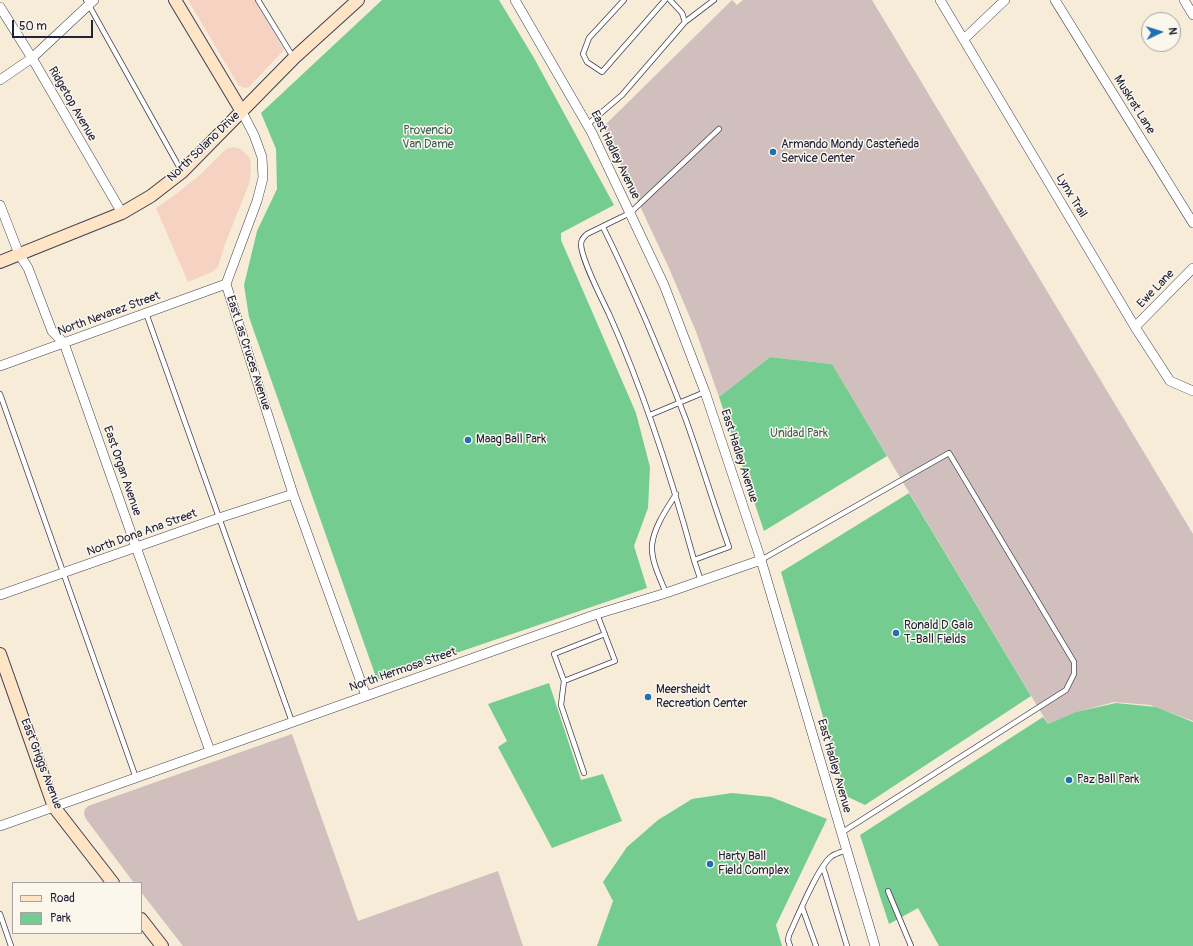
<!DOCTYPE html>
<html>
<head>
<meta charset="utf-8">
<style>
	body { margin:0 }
	#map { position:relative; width:1193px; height:946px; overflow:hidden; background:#f6ecd7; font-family:Pangolin,sans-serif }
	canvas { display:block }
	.legend { position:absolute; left:12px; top:882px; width:130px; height:52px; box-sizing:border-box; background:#fbf7ec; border:1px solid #a4a2a5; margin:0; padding:5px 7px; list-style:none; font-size:12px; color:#22223b }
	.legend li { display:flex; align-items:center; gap:8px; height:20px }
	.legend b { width:20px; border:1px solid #a4a2a5 }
	.north { position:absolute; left:1141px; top:12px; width:40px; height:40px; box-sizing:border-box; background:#fbf7ec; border:1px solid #a4a2a5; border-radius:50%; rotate:86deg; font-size:11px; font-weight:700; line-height:16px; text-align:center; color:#22223b }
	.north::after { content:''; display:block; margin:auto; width:14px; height:18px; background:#1f6fb2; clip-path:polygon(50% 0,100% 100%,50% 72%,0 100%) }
	.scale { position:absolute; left:12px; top:20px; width:81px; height:18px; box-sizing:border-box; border:2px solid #22223b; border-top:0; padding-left:5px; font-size:12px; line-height:14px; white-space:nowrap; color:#22223b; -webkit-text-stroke:3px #fbf7ec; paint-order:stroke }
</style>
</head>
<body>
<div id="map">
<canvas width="1193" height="946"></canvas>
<ul class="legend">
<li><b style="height:5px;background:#ffe4c6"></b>Road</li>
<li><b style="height:11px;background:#75cc91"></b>Park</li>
</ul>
<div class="north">N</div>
<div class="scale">50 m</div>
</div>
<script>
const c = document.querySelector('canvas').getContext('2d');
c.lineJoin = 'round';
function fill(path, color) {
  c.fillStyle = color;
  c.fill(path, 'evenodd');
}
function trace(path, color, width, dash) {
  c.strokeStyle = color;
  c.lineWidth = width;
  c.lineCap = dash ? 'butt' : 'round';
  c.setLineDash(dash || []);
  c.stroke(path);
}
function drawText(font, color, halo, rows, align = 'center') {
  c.font = font + ' Pangolin,sans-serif';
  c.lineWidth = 3;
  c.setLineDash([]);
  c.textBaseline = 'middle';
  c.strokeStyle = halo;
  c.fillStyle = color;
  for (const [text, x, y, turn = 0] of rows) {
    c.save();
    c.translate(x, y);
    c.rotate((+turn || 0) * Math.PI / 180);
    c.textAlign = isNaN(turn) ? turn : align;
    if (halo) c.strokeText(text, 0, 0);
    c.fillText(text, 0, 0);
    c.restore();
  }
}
fill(new Path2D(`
	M188,0H255L284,50L249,87L245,88L239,86Z
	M233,147L241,149L250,158L251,170L249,184L225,244L218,267L212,272L188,282L156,208L176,194L201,174L226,149Z`), '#f6d2c3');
fill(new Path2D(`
	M732,0L737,5L743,0H872L1193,534V721L1150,705L1114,702L1077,712L1048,724L832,364L770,357L719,397L697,334L669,268L603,127Z
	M292,734L358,921L498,871L523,946H183L141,892V883H134L86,819L84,814L85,809L88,806Z`), '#d1bfbd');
fill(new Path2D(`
	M382,0H499L534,58L614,205L561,233V240L636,413L650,467L648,508L634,546L647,588L377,680L249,317L244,285L257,231L277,189L276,149L261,113Z
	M770,357L832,364L887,456L764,531L719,397Z
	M909,493L1031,696L865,805L846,796L781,572Z
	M549,683L581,780L603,774L622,821L552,848L498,747L507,741L488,704Z
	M1116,703L1156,707L1193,722V946H939L918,908L889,924L860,835L1043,717L1048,724L1076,712Z
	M732,793L771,797L827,819L776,925L782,946H597L613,901L603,882L627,847L658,820L692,799Z`), '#75cc91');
const lane = new Path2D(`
	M86,0L182,172
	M258,0L293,57
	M624,0L589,38L583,54L587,62L602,72L665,0
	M685,22L714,0
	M587,125L622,95L685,22L682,13L670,0
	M603,227C634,290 661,354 686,420C701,462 714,505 729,547L694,560C671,476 645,394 609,314C602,299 581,259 581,244C581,239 584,237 587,234L630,213L719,129
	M146,313L292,722
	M0,394L136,778
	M650,415L705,392
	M694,560L701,581
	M761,560L949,453L1074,662V674L1066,690L841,833
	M666,593C660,578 651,561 652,545C654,527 666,510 676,494
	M597,614L615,661L564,681L554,654L605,634
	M564,681L561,705L584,773
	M823,867L847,946
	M888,891L911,946
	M802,907L816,946
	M0,914L11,946
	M790,946L788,940L789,935C797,918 819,864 832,856C836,853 842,852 846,850`);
const street = new Path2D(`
	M515,0L592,133L664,285L705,392L761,560L875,946
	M940,0L1135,327L1170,381L1193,391
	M1055,0L1193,223
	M1184,0L1193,15
	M0,7L32,58L122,213
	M964,39L1005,0
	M0,80L32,58L94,0
	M241,110L254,135L262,157L263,178L257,201L226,284L293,494L366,696
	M0,205L19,254L28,268L52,331L64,343L136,547L210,751
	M1135,327L1193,268
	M0,366L226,284
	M0,595L219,518L293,494
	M0,826L597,614L666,593L761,560`);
const secondary = new Path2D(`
	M175,0L241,110
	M0,262L122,213L151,196L182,172L294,58L358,0
	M0,654L54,807L113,883
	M141,919L162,946`);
trace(lane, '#424052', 6);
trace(street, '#424052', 10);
trace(secondary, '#424052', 14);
trace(lane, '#fff', 4.5);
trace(street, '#fff', 9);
trace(secondary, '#ffe4c6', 12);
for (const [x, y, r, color] of [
	[773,152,4,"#1f6fb2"],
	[468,440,4,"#1f6fb2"],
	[896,633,4,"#1f6fb2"],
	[648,697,4,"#1f6fb2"],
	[1069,780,4,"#1f6fb2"],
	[710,864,4,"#1f6fb2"]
]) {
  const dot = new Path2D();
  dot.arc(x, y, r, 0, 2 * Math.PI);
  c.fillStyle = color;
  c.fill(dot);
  trace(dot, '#fbf7ec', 1.5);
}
drawText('12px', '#22223b', '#fbf7ec', [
	["Ridgetop Avenue",72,104,60],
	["Muskrat Lane",1134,105,58],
	["North Solano Drive",204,147,-44],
	["East Hadley Avenue",615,155,64],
	["Lynx Trail",1071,196,59],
	["Ewe Lane",1156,289,-46],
	["North Nevarez Street",109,314,-20],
	["East Las Cruces Avenue",248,353,72],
	["East Hadley Avenue",739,456,72],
	["East Organ Avenue",122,471,71],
	["North Dona Ana Street",142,533,-20],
	["North Hermosa Street",403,670,-19],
	["East Griggs Avenue",41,764,69],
	["East Hadley Avenue",834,766,74]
]);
drawText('12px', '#3f5e59', '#fbf7ec', [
	["Provencio",428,131],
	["Van Dame",428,145],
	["Unidad Park",799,434]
]);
drawText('12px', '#22223b', '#fbf7ec', [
	["Armando Mondy Casteñeda",781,145],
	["Service Center",781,159],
	["Maag Ball Park",476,440],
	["Ronald D Gala",904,626],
	["T-Ball Fields",904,640],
	["Meersheidt",656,690],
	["Recreation Center",656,704],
	["Paz Ball Park",1077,780],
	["Harty Ball",718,857],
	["Field Complex",718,871]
], 'left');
</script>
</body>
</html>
